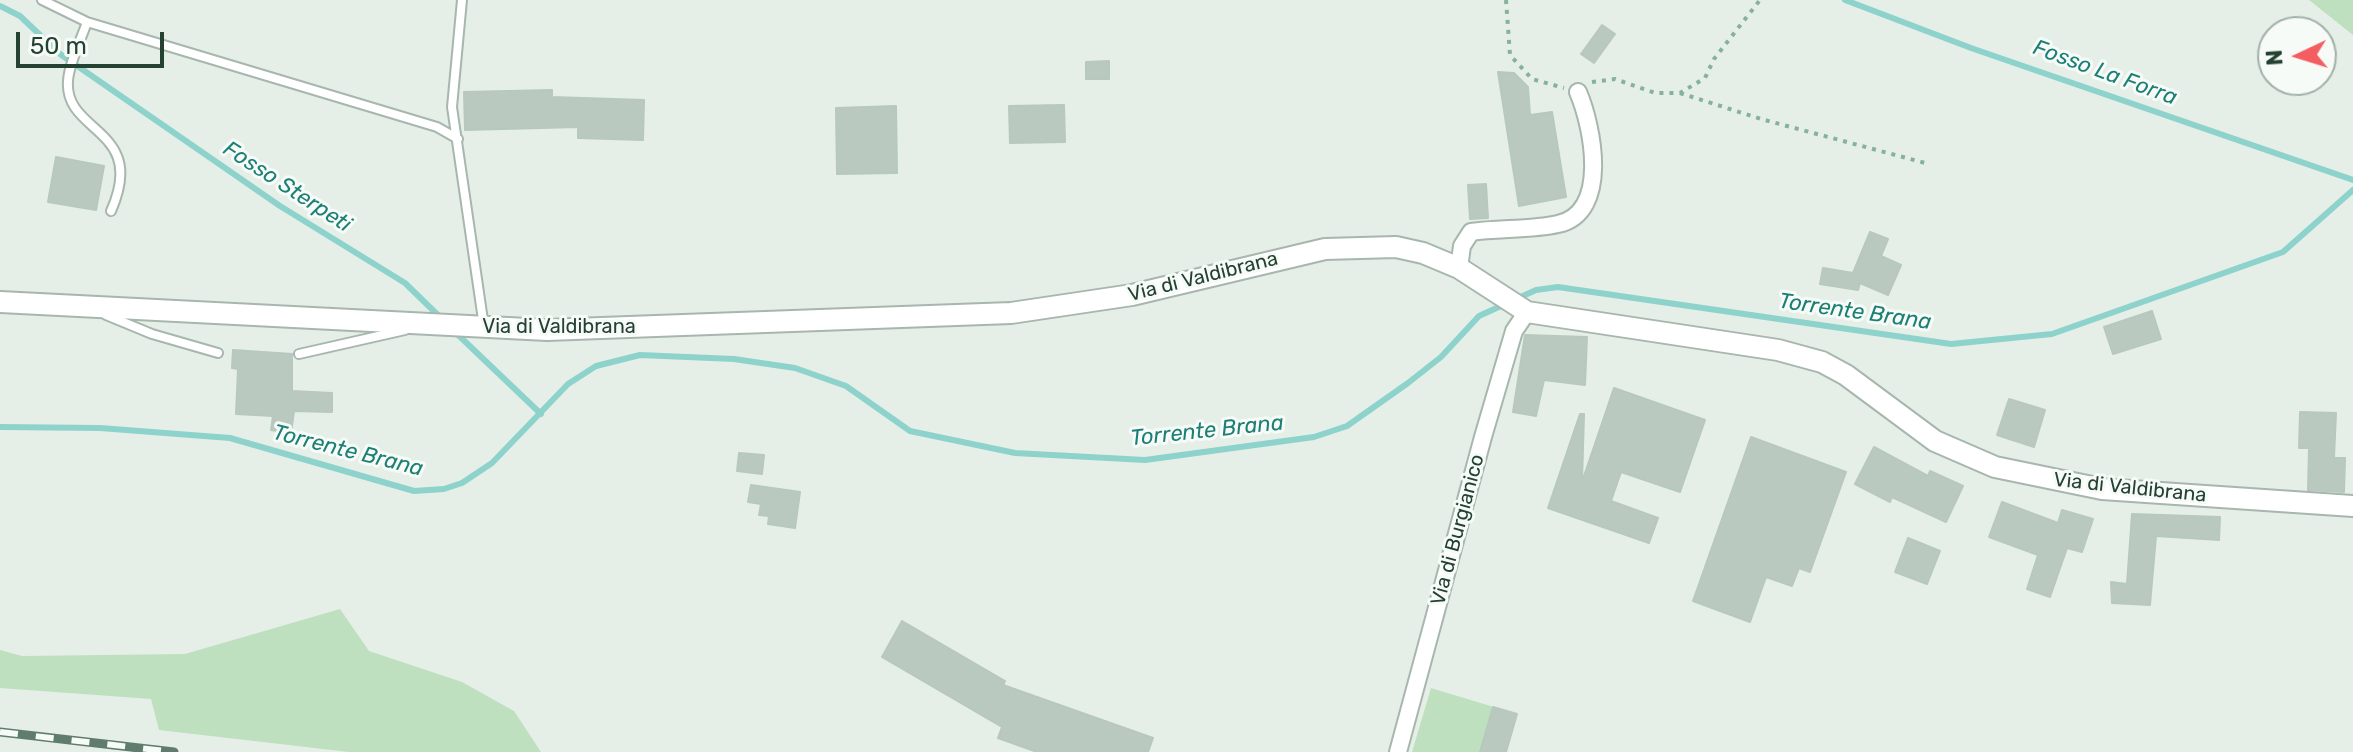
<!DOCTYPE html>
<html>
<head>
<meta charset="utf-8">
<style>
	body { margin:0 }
	#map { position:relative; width:2353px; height:752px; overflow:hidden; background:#e5efe8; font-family:Rubik,sans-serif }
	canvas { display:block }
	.north { position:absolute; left:2257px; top:16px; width:80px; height:80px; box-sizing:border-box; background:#f6fbf7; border:2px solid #a2b1a8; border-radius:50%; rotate:266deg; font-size:22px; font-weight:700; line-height:32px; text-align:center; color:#244131 }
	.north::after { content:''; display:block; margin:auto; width:28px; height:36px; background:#f45e61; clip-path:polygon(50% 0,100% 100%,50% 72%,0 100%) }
	.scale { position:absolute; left:16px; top:32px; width:148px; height:36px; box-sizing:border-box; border:4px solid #244131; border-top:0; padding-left:10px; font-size:24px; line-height:28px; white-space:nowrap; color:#244131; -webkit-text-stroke:6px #f6fbf7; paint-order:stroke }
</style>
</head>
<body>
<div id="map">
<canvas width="2353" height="752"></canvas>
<div class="north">N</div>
<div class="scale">50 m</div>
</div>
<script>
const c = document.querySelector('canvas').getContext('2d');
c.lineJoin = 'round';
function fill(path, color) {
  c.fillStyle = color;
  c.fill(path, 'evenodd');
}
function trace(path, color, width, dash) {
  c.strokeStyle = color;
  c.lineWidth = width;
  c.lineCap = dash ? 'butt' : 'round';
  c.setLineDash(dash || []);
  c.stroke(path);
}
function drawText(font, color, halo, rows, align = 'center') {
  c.font = font + ' Rubik,sans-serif';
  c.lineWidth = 6;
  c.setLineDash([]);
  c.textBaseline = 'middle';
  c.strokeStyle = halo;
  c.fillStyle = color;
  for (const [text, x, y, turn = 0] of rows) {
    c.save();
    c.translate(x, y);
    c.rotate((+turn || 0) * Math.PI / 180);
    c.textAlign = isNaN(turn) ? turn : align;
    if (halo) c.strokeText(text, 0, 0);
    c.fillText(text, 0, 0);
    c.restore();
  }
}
fill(new Path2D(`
	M2309,0H2353V35Z
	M340,609L369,651L462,682L514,711L541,752H349L159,730L151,699L0,688V650L22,656L185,654Z
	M1431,688L1517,714L1506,752H1412Z`), '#bee0bf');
trace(new Path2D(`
	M1845,0L1971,48L2353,180
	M0,6L20,16L60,54L280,206L405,283L443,320
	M454,331L541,414
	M0,427L100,428L230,438L414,491L444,489L462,483L492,463L568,384L596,366L640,355L734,359L795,368L846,386L910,431L1015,453L1145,460L1314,437L1347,426L1408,383L1441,357L1479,316L1536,290L1558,287L1951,344L2052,334L2283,252L2353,190`), '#8dd3cc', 6);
const building = new Path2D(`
	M1602,25L1615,34L1594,63L1581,54Z
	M1109,61V79H1086V62Z
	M1498,72L1514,73L1528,87L1530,115L1552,112L1566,197L1519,206Z
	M552,90V97L644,100L643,140L578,138V127L465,130L464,92Z
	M1064,105L1065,142L1010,143L1009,106Z
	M896,106L897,173L837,174L836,108Z
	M56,157L104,166L96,210L48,202Z
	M1486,184L1488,218L1470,219L1468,185Z
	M1870,232L1888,239L1881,256L1901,265L1888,295L1860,283L1858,290L1820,284L1823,268L1853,273Z
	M2152,311L2161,339L2113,354L2104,327Z
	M1525,335L1587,337L1585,385L1544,380L1536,416L1513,412Z
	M233,350L292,354V391L332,393V412L294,411L291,433L271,430L273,416L236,414L238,369L232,368Z
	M1614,388L1705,420L1680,492L1621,472L1611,501L1658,518L1649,543L1548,508L1580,414H1584L1582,482Z
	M2009,399L2045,410L2034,447L1997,435Z
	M2300,412L2336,413L2334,458H2345L2344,492L2308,490L2309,448H2299Z
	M1751,437L1846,472L1810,572L1799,568L1792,586L1766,577L1750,622L1693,601Z
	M1874,447L1928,476L1930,471L1963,486L1946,522L1892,497L1890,502L1855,484Z
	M739,453L764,455L762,474L737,471Z
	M751,485L800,492L795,528L768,524L769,516L759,515L761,504L748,502Z
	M2002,502L2058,523L2062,510L2093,519L2082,552L2067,548L2050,597L2027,589L2038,555L1989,537Z
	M2132,514L2220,517L2219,540L2156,536L2150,605L2112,603L2111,582L2127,584Z
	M1908,538L1940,551L1927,584L1895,572Z
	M902,621L1005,681L1003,685L1153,738L1148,752H1037L998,738L1002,727L882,657Z
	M1493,707L1517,714L1506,752H1480Z`);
fill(building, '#bac9c0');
trace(building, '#b7c8bd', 2);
const service = new Path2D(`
	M42,0L87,22L437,127L458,139
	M462,0L452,107L484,327
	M87,22C81,40 69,63 68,81C64,134 148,128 111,211
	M106,315L152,334L218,353
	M299,354L405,330`);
const minor = new Path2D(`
	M1459,268L1462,246L1471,232C1499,228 1532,230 1558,224C1610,213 1593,127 1578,92
	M1398,752L1483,437L1514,331L1527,312`);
const tertiary = new Path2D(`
	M0,302L547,330L1011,313L1132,295L1325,249L1396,247L1423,253L1459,268L1527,312L1778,350L1822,362L1846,375L1935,441L1995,467L2102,489L2353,506`);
trace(service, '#a7b7ad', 12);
trace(minor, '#a7b7ad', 20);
trace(tertiary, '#a7b7ad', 24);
trace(new Path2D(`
	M1506,0L1510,55L1532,79L1564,88
	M1592,82L1615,79L1655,93H1680L1705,78L1714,59L1760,0
	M1680,93L1761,119L1929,164`), '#85b299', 4, [4, 6]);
trace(service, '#fff', 8);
trace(minor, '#fff', 16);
trace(tertiary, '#fff', 20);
const rail = new Path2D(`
	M0,732L174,752`);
trace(rail, '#5f7c6c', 9);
trace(rail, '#f6fbf7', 6, [18]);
drawText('20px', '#244131', '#f6fbf7', [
	["Via di Valdibrana",1203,277,-14],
	["Via di Valdibrana",559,327],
	["Via di Valdibrana",2130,488,6],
	["Via di Burgianico",1458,530,-75]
]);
drawText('italic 22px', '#1c7f75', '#f6fbf7', [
	["Fosso La Forra",2105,73,20],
	["Fosso Sterpeti",287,187,33],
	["Torrente Brana",1855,312,8],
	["Torrente Brana",1207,431,-6],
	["Torrente Brana",348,451,14]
]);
</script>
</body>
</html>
